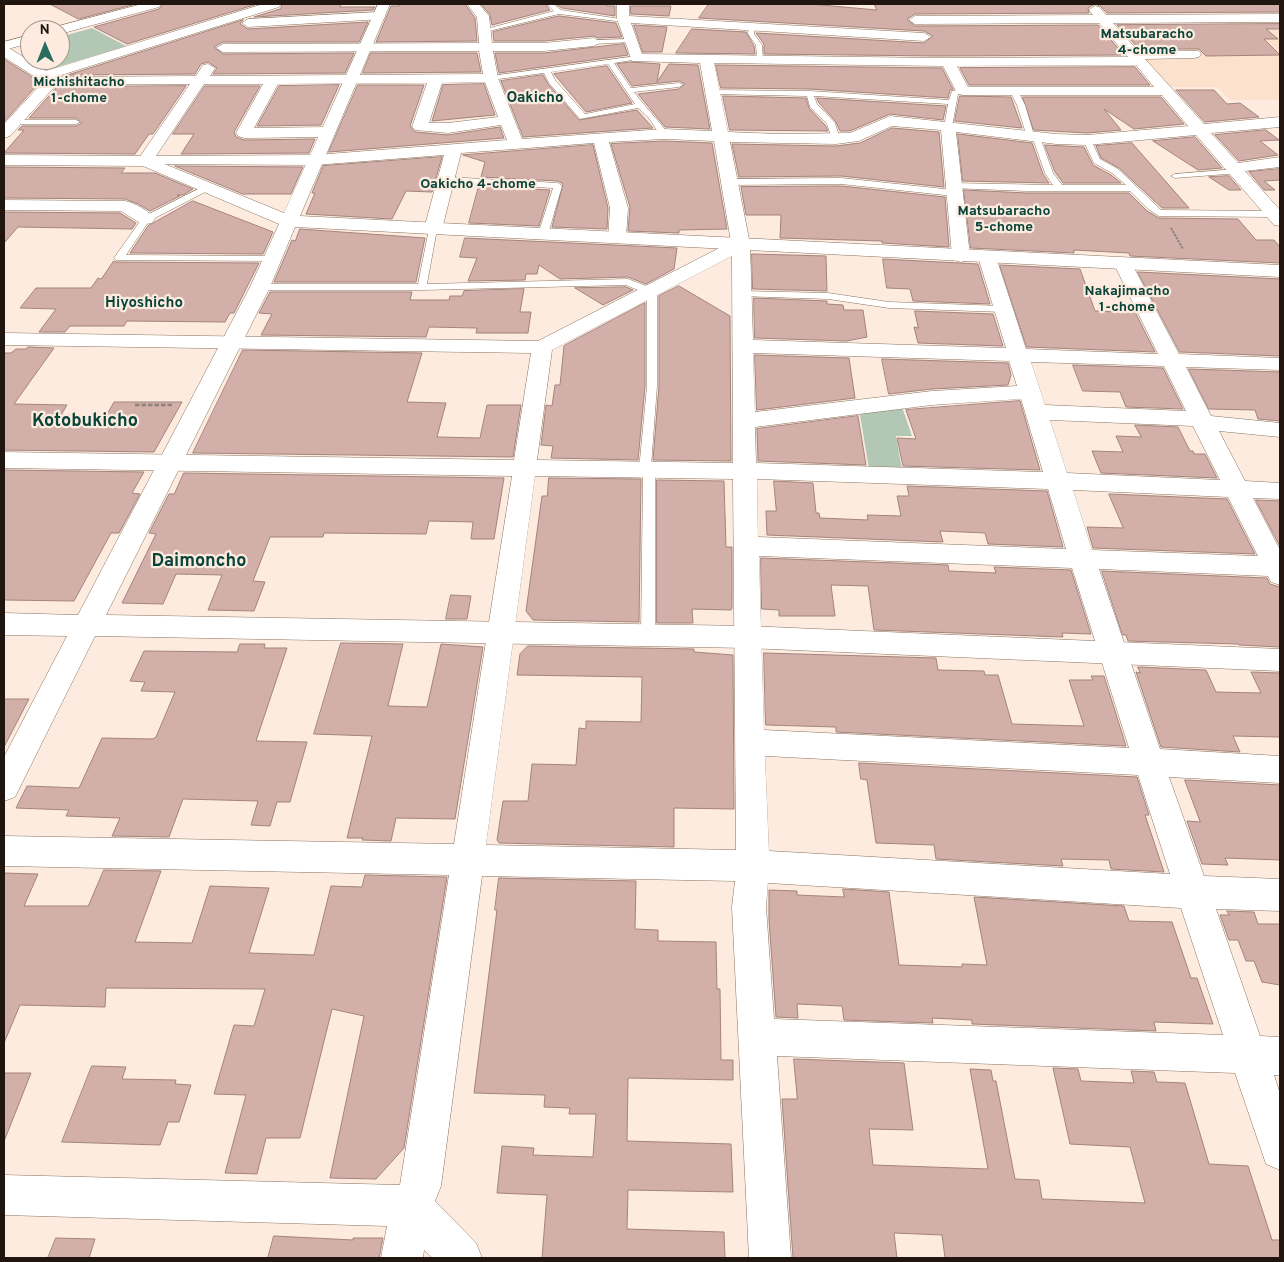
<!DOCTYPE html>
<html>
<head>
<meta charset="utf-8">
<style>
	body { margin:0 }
	#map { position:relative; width:1284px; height:1262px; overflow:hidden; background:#fcebde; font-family:Overpass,sans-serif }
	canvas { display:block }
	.frame { position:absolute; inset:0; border:5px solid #20160f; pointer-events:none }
	.north { position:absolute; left:20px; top:20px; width:50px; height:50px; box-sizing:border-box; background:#fcebde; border:1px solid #a4968b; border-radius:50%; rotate:359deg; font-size:14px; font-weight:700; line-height:20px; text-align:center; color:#20160f }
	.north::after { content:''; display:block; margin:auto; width:18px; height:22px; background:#296d60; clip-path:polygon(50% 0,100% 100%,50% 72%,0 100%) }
</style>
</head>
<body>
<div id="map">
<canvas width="1284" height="1262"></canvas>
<div class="frame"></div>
<div class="north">N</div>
</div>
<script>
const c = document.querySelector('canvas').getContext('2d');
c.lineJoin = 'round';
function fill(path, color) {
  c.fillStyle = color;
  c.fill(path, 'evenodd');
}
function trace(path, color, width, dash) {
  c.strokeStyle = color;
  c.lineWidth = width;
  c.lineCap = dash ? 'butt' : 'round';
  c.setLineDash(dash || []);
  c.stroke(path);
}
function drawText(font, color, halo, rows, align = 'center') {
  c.font = font + ' Overpass,sans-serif';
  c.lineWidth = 4.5;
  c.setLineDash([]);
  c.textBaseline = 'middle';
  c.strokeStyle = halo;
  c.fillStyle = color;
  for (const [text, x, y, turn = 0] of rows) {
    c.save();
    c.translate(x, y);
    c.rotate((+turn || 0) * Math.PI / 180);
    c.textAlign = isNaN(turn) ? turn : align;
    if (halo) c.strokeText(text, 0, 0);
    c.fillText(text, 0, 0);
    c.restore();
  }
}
fill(new Path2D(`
	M1223,20H1236L1247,30H1280V100H1230L1217,87H1170L1141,56L1194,55L1170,31L1233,30Z`), '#fce1cc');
fill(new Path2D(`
	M92,28L126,46L47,70L30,60H60V37Z
	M901,404L912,436H896L902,470L869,469L859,409Z`), '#b3c7b5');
const building = new Path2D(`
	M50,4H136L79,19Z
	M163,4H257L127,44L94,27L159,9Z
	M283,4H341L340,7H375L373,10L254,17L280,9Z
	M400,4H465L475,18L477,41L376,42L391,6H399Z
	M481,4H545L550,10L492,25L490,15Z
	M556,4H607V6H615V16L562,8Z
	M709,4H810L877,10L874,4H1280V12L1107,13L1100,6L1095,4L1088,8L1089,13L915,14L907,19L915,26L1098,25L1124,55L937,56L764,54V44L756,33L924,43L933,36L924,31L699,18Z
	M631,6H671L669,16L631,14Z
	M559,16L616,23L622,37L598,38L594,36L544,41H494L493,32Z
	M243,20L240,24L248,29L368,22L359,42H223L214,47L223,54L354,53L345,73L213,74L217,68L208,62L201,64L195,74L68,75Z
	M1280,24V29H1266L1278,39H1264L1280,55L1206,56L1199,49H1139L1117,25Z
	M634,25L667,27L662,52H643Z
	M692,29L746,32L754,46L755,54L676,53Z
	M624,44L628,55L499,73L495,53H544Z
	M371,53H477L481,72L363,73Z
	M4,59L40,82L4,122Z
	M631,62L660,64L657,82L669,64L698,65L710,129L665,127L638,94L679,89L685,84L679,81L632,86L617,64Z
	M716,65L942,68L953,89L950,90L948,98L810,89L721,88Z
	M607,66L632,103L586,112L554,74Z
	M1135,67L1150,85H969L960,68Z
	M543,75L548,84L579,120L637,110L653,128L523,137L501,81Z
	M484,84L495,115L432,121L443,85Z
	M339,85L321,125L257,126L279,86Z
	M358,85H424L410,126L415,132L448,135L500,127L504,138L329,152Z
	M186,86L153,134H149L135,154L4,153L24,130H18L22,126H76L82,123L76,118H29L57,87Z
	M205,86H260L234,132L236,137L244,140L315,139L309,153L181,154L194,134H173Z
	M1176,90H1214L1227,104L1240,103L1259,117L1205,122Z
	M723,96L806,98L809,108L825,125L828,131L730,130Z
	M960,96L1011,97L1022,128L955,121Z
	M1023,97H1161L1184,124L1134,129L1104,109L1121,130L1087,133L1034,130Z
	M817,98L946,106L943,120L890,114L850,131H840L836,122L819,103Z
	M892,128L939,132L944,187L841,176L739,177L732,144L836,146L860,143Z
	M1266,130L1279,140L1260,141L1278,155L1239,161L1215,135Z
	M958,134L1032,143L1043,174L1049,183L963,181Z
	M1195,137L1222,168L1198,170L1153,141Z
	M664,141L712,143L727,229L679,230V233L628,231L630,207L611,144Z
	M1132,143L1189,208H1162L1119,168L1101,158L1096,146Z
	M593,145L608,208L607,229L552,227L563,184L558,181L481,177L485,162L463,155Z
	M1045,145L1084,147L1093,165L1111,175L1121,183H1063L1055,172Z
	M442,157L432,192L406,191L392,219L306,214L315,193H312L323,166Z
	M175,166L303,167L291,194H243Z
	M4,167L125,168L121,173H155L193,189L183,195H177L180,196L150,211L138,204L125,199L4,198Z
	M1280,169V180L1264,181L1275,190H1264L1249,172Z
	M1229,176L1241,190H1229L1209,177Z
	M479,186L550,190L539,226L469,223Z
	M841,186L945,197L949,247L882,243V241L780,238L781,215H746L741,187Z
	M964,190L1027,193H1129L1147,211L1159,218L1238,219L1256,240H1274L1280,247V263L1130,256L1129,253L1074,250V253L971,248Z
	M193,201L273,232L263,254L130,253L148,226Z
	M4,212L120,213L136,223L132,229L18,227L4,243Z
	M300,229L425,238L416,282H274L292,240L295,241Z
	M465,238L677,248L674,269L646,284L628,277L560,279L539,265L537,274H526L525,280L468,281L477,258L460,257Z
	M752,254L826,256L827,291L753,289Z
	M883,259L978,264L990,304L913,301L910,289L887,288Z
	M114,261L116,262L259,263L234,313H230L225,322L127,321L124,326H70L65,332H39L56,309L20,308L36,288H91L98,278L101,279Z
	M1000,265L1080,269L1095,311L1135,312L1155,352L1027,347Z
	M1138,272L1280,279V356L1180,352Z
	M679,286L730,316L731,461L653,460L659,386V296Z
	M626,287L633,290L603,305L575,288Z
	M524,289L520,312H531L528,333H476L477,328L429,327L426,337L261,335L272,314L259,313L270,292H412L410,300H449L450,296H462L464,291Z
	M754,298L827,301V304L843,305L844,310H863L867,337L847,341L755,338Z
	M645,303V386L638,460L551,458L553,446L541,445L546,405L552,406L555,385H560L564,346Z
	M915,311L993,314L1003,346L918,343L914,327L918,328Z
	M28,347L54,348L14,404L67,405L61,415L106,416L114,402H182L154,452L4,450V353H11L16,349H26Z
	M243,350L422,353L407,402L446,403L437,437L480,438L487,405H521L513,457L193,453Z
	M755,355L849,358L855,398L757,410Z
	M882,359L1008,363L1011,375L1008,385L932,389L889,394Z
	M1073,365L1163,368L1183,409L1126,407L1120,392L1083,391Z
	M1189,369L1280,372V421L1258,419L1255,410L1209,409Z
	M1020,401L1040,470L903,466L897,438L916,439L906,410Z
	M858,416L866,465L758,461L757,429Z
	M1135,425L1178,427L1190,451H1193L1194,454H1205L1217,478L1101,473L1092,451L1123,452L1116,436L1141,437Z
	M4,470L144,472L132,493L140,494L119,533H111L74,601L4,600Z
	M184,473L504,478L494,539H471L473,522L429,521L426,534L324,533L323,537H270L253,581L265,582L254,611L208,610L222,575L176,574L163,604L122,603L156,534L149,533L169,494H174Z
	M549,478L641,479L639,622L533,620L526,611L542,496H547Z
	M657,480L724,481L726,547H732V608L731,610L692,609L693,623H657Z
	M774,481L813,483L816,513H819L820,518L868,520L867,515L901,516L897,496H909L907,486L1047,491L1063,547L988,544L985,533L940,531L943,542L767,535L766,511H776Z
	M1109,494L1227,499L1255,554L1093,548L1087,527L1123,528Z
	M1256,500L1280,501V546Z
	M761,558L948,565L949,571L996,573L994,567L1071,570L1091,634L1062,633L1063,637L874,630L868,586L831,585L835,616H779V610L762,609Z
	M1102,571L1267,578L1270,584L1280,587V647L1239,645L1238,644L1128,641L1126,635H1123Z
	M451,595L471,596L467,619H446Z
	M341,643L403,644L388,706L427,707L441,644L483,647L455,819L396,818L391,841L362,840L363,838H347L372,736L314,734Z
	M240,644H265L264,648H287L256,741L307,742L290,802H277L270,826L251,825L258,801L183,799L169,837L112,836L120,818L66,816L69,810L16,808L27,786L79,788L102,738L153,739L156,737L175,692L141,691L145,682L130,681L144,651L237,652Z
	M528,646L694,649V652L733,655L734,809L674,808V847L499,843L497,840L503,801H528L532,764L576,765L579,728L586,729V721L641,722L642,677L517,675L520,654Z
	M764,653L936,658L938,670L984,671L985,675H998L1012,724L1084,726L1069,680H1093L1091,676H1104L1126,746L836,732V727L766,725Z
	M1138,667L1206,670L1216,692L1261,693L1251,672L1280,673V737L1233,736L1240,752L1161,747L1136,672L1140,673Z
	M4,699H29L4,747Z
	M859,763L1137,777L1149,815H1145L1164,872L1111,869L1109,860L1061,859L1063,866L936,859L934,845L876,843L867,780L861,779Z
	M1185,780L1280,785V860L1225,858L1228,865L1202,864L1187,821L1200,822Z
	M104,870L161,871L135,942L192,943L210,886L269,888L249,953L314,955L331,886L362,887L365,875L447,877L404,1148L376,1179L330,1178L364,1016L332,1009L300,1138H266L257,1174L225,1173L246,1095L214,1094L234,1025L254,1026L265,989L106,988L105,1007L20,1005L4,1043V873L38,874L24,906H88Z
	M499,878L636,881L635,929L658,930V941L716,942L717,989H720L721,1060H733V1080L628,1078L627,1141L731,1144L733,1192L628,1190L627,1229L724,1232L725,1258H542L547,1195L497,1193L502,1146L534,1148L533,1155L593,1157L596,1114H569L570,1108L544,1107L545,1095L474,1093L497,910H495Z
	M843,889L889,892L899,965L962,967V964L987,965L974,897L1124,906L1129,921L1172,922L1191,978H1197L1213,1024L1154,1022L1156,1031L972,1024V1020L932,1018L933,1023L844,1020L842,1006L797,1004L798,1018L776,1017L769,920V890L797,891V895L844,897Z
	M1227,911L1254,912L1258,924H1280V985L1262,982L1254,961H1246L1238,940H1229L1220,915H1229Z
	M794,1059L904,1063L913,1130L869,1129L873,1165L988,1169L970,1069L991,1070L993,1081H996L1015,1179L1039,1180L1042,1199L1145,1203L1130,1147L1070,1144L1053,1068L1078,1069L1081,1081L1134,1083L1131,1071L1154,1072L1157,1082L1185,1083L1209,1164L1248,1166L1272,1240H1280V1258H945L942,1235L894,1233L897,1258H793L782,1099H797Z
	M92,1066L126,1067L122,1079L176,1080L175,1084L191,1085L179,1122H168L160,1145L62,1142Z
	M4,1073H31L5,1139H4Z
	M274,1236L353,1240V1238H383L379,1258H268Z
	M56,1238L95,1239L89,1258H48Z`);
fill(building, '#d2b0a9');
trace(building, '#a4837d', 1);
const lane = new Path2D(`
	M547,4H553L561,10L627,20L624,22L559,14L485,32L482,30L554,11Z
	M752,24L755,26L754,34L762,45L763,60L760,62L757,60L756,45L748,34L749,26Z
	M634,39V41L632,42L594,44L591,42L594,40Z
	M637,56L640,58L639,59L614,63L631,88L679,83L683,85L679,87L634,92C645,107 657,118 668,134L667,136H661L648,117L638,108L580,119L549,83L544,73L491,80L487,78L491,76ZM608,64L635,104L585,114L555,80L551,72Z
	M963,89L967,91L958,94L952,127L948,129L944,127L948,104L814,96L817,104L835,123L840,139L836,141L832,139L827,124L810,107L807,96L711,94L707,92L711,90L810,91L949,100L952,91Z
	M1011,89L1018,91L1025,105L1034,135L1040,137L1053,173L1062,185H1126L1112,173L1094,163L1083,140L1087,138L1091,140L1100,159L1118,169L1161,210L1274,211L1278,214L1274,217L1159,216L1148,209L1130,191H1027L950,188L949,186L953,183L1053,185L1045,173L1033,139L1027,137L1017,105L1010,91Z
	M11,120H76L80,122L76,124H14L10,122Z
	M1237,169L1241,171L1240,173L1175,178L1171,176L1175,174Z
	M446,177L558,183L562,186L548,234L543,237L538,234L553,188L443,182V178Z
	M841,178L954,190L958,193L954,196L841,184L729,185L725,182L729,179Z
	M208,184L212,187L211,189L149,221L126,255L272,256L277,259L275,261L116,260L114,258L143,217Z
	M433,226L437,229L427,284L628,279L657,290V386L651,467L655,470V635L653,639L648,640L643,639L641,635L643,473L639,470L647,386V294L626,285L422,290H260L255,287L260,284H418L429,229Z
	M742,291L828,293L889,302L1003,306L1008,309L1003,312L889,308L828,299L739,296V292Z`);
const street = new Path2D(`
	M263,4H281L279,7L55,77L196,76L203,65L208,64L215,68L210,76L483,74L479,51L223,52L216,48L223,44L479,43L477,17L467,4H479L489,16L492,43H544L594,38L601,42L594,46L544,51H493L498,78L522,139L664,129L712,131L700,63L632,61L617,19V4H629V16L924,33L931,37L924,41L631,23L642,54L937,58L1128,57L1099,23L915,24L909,20L915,16L1093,15L1089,10L1095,6L1099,7L1106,15L1280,14V22L1113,23L1138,51H1199L1201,54L1199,57L1194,58L1145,59L1204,124L1280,117V127L1211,133L1238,163L1280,157V167L1245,171L1280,210V226L1274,225L1196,135L1087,145L1056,144L956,132L970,256L968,260L961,262L954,260L952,256L941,130L892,126L859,141L836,144L730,142L750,244L753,340L1006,348L978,257L980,253L987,251L994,253L996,257L1026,349L1158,354L1114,264L1116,260L1123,258L1130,260L1132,264L1179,354L1280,358V370L1186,367L1211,416L1280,423V437L1219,431L1245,481L1280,483V499L1253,498L1280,550V585L1271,582L1268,576L1099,569L1160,749L1280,756V783L1169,777L1204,876L1280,879V911L1216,909L1260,1036L1280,1037V1075H1274L1280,1094V1170L1266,1164L1235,1073L777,1056L791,1258H749L732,907L735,881L482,876L441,1186L435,1201L476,1243L482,1258H432L424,1250L423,1258H381L387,1226L4,1215V1175L400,1185L449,875L4,866V836L454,844L512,476L4,468V452L514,460L531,353L4,345V333L538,341L731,242L714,141L664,139L609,142L628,208L626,238L623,242L617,243L611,242L608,238L610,208L594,143L461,153L442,229L439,233L433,234L427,233L424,229L444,155L315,165L139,164L137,161L190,84L56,85L10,136L4,138V124L43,82L4,57V47L9,48L46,71ZM714,63L943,66L956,91L958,94L963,95H1162L1188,126L1087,135L1056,134L890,116L850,133L779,134L728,132ZM1136,65L1154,87H968L957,66ZM485,82L498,117L448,123H429L442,83ZM427,83L412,127L415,130L448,133L501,125L507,140L315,155L156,156L204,84H263L236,133L238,136L244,138L327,137L333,135L335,132L333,129L327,127L254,128L278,84ZM732,256L733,463L537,460L552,350ZM753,353L1009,361L1017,386L932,391L755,412ZM1031,362L1164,366L1186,411L1045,405ZM1021,399L1043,472L756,463L755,427L932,405ZM1050,420L1193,426L1220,480L1067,473ZM535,476L733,479L736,850L486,845ZM757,479L1048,489L1066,549L758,537ZM1073,490L1228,497L1258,556L1092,550ZM759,556L1072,568L1129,748L764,730ZM765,756L1138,775L1170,874L769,851ZM768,883L1181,908L1223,1035L774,1019L766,907Z
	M379,12L385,16L384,19L248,27L242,23L248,19Z
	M4,200L125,201C135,203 149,211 155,219L152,223L146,224L140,223L121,211L4,210Z`);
const secondary = new Path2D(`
	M142,4H161L159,7L60,34V30H53L55,27Z
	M378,4H390L300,216L1280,265V277L295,227L270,287L106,615L747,626L1280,649V671L747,648L95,636L15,797L4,801V757L67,636L4,635V613L78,615L250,287L279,224L143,166L4,165V155L145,156L284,213Z
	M30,35V43L4,50V42Z`);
trace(lane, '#8b735f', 1);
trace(street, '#8b735f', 1);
trace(secondary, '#8b735f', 1);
trace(new Path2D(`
	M1171,228L1183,249`), '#908278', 2, [2.5, 1]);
trace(new Path2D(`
	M135,405H174`), '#908278', 2.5, [4.5, 2]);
fill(lane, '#fff');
fill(street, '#fff');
fill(secondary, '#fff');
drawText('bold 14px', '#08443a', '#fcebde', [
	["Matsubaracho",1147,35],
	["4-chome",1147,51],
	["Michishitacho",79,83],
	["1-chome",79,99],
	["Oakicho 4-chome",478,185],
	["Matsubaracho",1004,212],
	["5-chome",1004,228],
	["Nakajimacho",1127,292],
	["1-chome",1127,308]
]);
drawText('bold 15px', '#08443a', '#fcebde', [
	["Oakicho",535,99],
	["Hiyoshicho",144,304]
]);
drawText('bold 18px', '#08443a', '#fcebde', [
	["Kotobukicho",85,422],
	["Daimoncho",199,562]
]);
</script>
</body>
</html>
